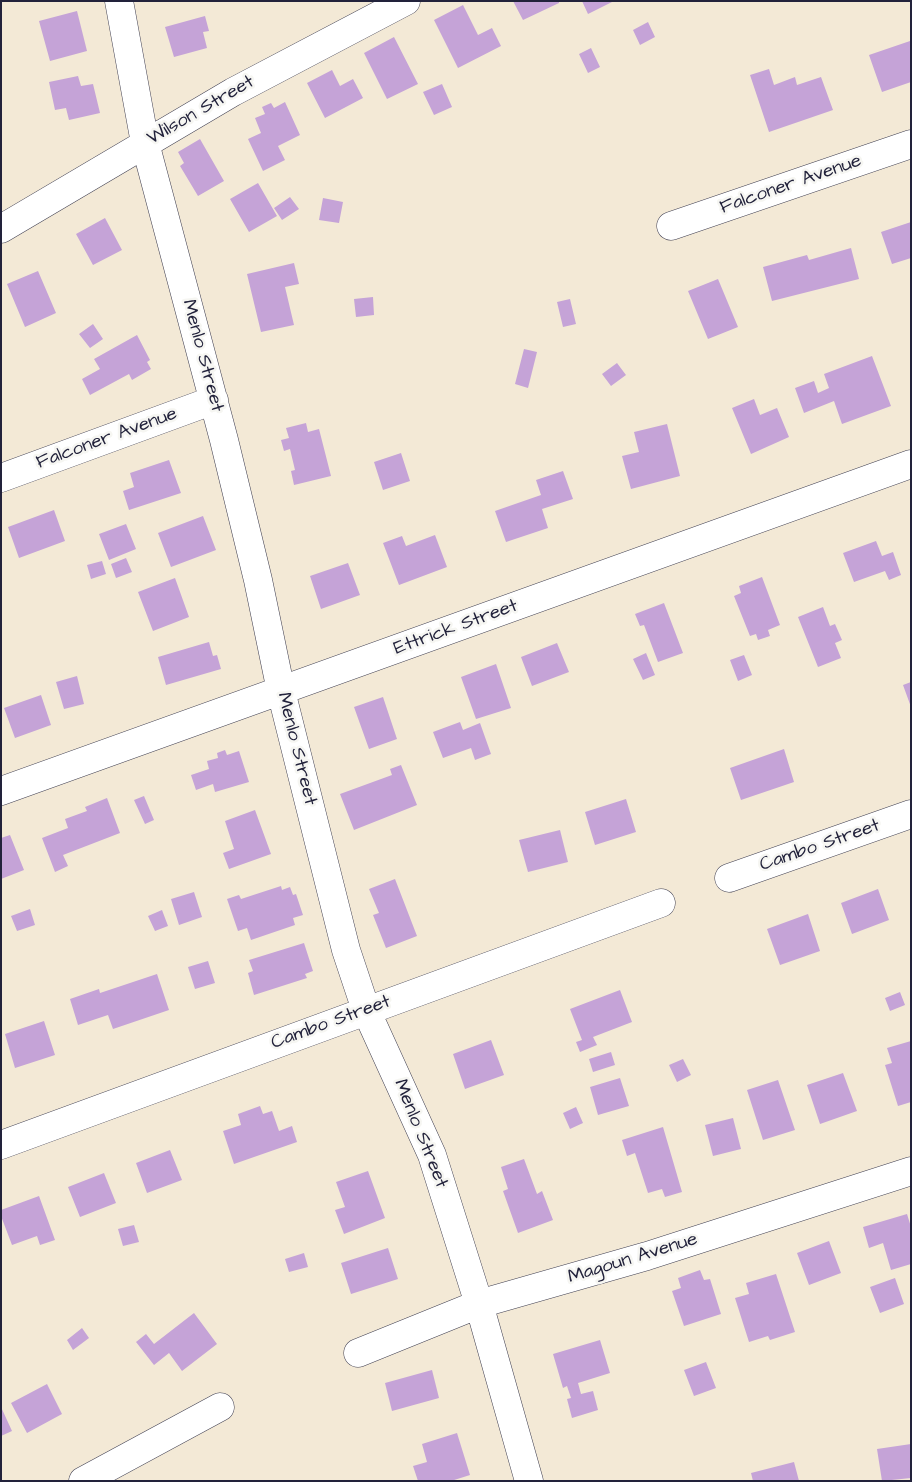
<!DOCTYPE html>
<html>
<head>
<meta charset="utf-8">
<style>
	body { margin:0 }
	#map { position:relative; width:912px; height:1482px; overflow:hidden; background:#f3e9d6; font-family:"Architects Daughter",sans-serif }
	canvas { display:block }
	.frame { position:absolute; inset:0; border:2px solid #22223b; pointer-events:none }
</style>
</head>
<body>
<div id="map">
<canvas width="912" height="1482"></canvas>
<div class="frame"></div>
</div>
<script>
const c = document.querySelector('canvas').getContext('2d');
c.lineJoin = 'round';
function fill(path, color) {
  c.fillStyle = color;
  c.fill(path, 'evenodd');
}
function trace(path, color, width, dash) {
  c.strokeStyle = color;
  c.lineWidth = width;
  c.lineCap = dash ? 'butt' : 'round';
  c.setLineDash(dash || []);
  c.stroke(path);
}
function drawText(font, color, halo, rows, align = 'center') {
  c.font = font + ' "Architects Daughter",sans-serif';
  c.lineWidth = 5;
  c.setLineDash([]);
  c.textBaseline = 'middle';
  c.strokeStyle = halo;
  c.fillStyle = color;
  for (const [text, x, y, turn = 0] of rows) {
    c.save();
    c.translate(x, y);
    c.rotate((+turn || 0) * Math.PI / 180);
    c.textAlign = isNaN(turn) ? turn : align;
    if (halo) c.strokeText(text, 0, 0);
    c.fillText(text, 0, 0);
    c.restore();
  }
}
fill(new Path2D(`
	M513,1H559V3L523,20Z
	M582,1H614L588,14Z
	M463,5L478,35L492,28L501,46L458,68L434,20Z
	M77,11L87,51L50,61L39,21Z
	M205,16L209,31L203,32L207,48L174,57L165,27Z
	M648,22L655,37L640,45L633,30Z
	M394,37L418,84L387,99L364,53Z
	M910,41L911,82L882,92L869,55Z
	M591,48L600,67L588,73L579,54Z
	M769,69L774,85L795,77L797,85L821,77L833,110L769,132L750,75Z
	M332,70L340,86L353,79L363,98L325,118L307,83Z
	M78,76L81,86L93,84L100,113L69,120L66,108L55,110L49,82Z
	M442,84L452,107L434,115L423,92Z
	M285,102L300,135L278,146L285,160L263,171L248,139L261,133L255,118L265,114L262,107L271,103L274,108Z
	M200,139L224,181L198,196L180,166L184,163L178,152Z
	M258,183L277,216L249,232L230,199Z
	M290,197L299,209L282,220L274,208Z
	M323,198L343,202L339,223L319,220Z
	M105,218L122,250L93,265L76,234Z
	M911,222V258L892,264L881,232Z
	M851,248L859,279L772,301L763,267L807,255L809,260Z
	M294,263L299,284L285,287L294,325L261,332L247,274Z
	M38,271L56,313L25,327L7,284Z
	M718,279L738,327L708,339L688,291Z
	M373,297L374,315L356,317L354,299Z
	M570,299L576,324L563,327L557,302Z
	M93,324L103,339L90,348L79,334Z
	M137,335L150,360L147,362L151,369L132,380L129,374L90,395L82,379L100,369L94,359Z
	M524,349L537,352L528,388L515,384Z
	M872,356L891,406L842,424L834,401L804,413L795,388L814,381L818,393L829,388L824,374Z
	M617,363L626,375L611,386L602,374Z
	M754,399L760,415L777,408L789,437L751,454L732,408Z
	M306,423L308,432L319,429L331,476L294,485L291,471L295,470L290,449L284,451L281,440L289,438L286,428Z
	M667,424L680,476L631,489L622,456L639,452L634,432Z
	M401,453L410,481L383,490L374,462Z
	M169,460L181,493L129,510L123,491L134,487L130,473Z
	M563,471L573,499L542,509L548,528L506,542L495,511L541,495L536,480Z
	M54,510L65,541L19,558L8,527Z
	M203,516L216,550L171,567L158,533Z
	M126,524L136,549L109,560L99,534Z
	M435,535L447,567L399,585L383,543L402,536L406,546Z
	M876,541L882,556L893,552L901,575L889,580L885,571L854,582L843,553Z
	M126,558L132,572L116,578L111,564Z
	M102,561L106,574L91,579L87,565Z
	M348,563L360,595L321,609L310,576Z
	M762,577L780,625L768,630L770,636L758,640L756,634L750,636L734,596L741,593L739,586Z
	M175,578L189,617L153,631L138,592Z
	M664,603L683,653L658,662L644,625L640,626L635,614Z
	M823,607L830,626L835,624L842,640L835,643L841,658L818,667L798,617Z
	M209,642L213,656L217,655L221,669L166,685L158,657Z
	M557,643L569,672L532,686L521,657Z
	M646,653L655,675L643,680L633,659Z
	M744,655L752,675L738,681L730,660Z
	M496,664L511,708L476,719L461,677Z
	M77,676L84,704L64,709L56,682Z
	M911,682V707L903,685Z
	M41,695L51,725L15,738L4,708Z
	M383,697L397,739L369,749L354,707Z
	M460,722L463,730L480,723L491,754L475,760L471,748L443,758L433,732Z
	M784,749L794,782L741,800L730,768Z
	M225,750L227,755L239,751L249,782L215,792L213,784L196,790L191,775L209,769L207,761L218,758L217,753Z
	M401,765L417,805L354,830L340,794L392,775L390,769Z
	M144,796L154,820L145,824L134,800Z
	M107,798L120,833L63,855L68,866L55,872L42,838L68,828L65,819L87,811L85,807Z
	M626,799L636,832L595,845L585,812Z
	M255,810L271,854L229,869L223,853L234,849L225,821Z
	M560,830L568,862L528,872L519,840Z
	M10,835L24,870L1,879V838Z
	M395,879L417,936L386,948L373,915L379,913L369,889Z
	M281,886L282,890L290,887L293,895L296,894L303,915L293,918L295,925L251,940L247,928L238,931L227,899L239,895L241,899Z
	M878,889L889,920L852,934L841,903Z
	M194,892L202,917L179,925L171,899Z
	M30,909L35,925L17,931L11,916Z
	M162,910L168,926L155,931L148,916Z
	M808,914L820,951L780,965L767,929Z
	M304,943L313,971L305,974L307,978L254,995L248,973L253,971L249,960Z
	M208,961L215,983L195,989L188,967Z
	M157,974L169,1010L113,1029L108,1015L78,1025L70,999L99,989L100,993Z
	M620,990L632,1022L593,1037L597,1045L580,1052L576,1042L582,1040L570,1009Z
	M900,992L905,1005L890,1011L885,998Z
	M44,1021L55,1055L15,1068L5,1034Z
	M491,1040L504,1075L465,1089L453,1054Z
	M911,1041V1102L898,1106L885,1065L892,1063L887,1048Z
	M611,1052L615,1065L593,1072L589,1059Z
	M683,1059L691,1075L677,1082L669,1065Z
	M843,1073L857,1111L820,1124L807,1085Z
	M620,1078L629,1106L598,1115L590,1087Z
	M778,1080L795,1130L763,1140L747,1090Z
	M260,1106L263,1114L272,1111L279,1131L292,1126L297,1142L234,1164L223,1131L241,1125L238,1114Z
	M576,1107L583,1123L570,1129L563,1113Z
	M733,1118L741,1149L713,1156L705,1125Z
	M663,1127L682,1192L665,1197L662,1189L648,1193L635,1153L627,1156L622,1140Z
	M170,1150L182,1180L147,1193L136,1163Z
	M524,1159L537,1194L542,1191L553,1220L518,1233L503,1191L508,1189L501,1167Z
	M368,1171L385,1218L344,1234L335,1210L345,1207L336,1182Z
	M104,1173L116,1203L80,1217L68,1187Z
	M39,1196L55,1240L40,1245L37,1236L12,1245L1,1216V1210Z
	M907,1214L911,1227V1264L891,1270L883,1243L869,1248L863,1227Z
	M134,1225L139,1242L123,1246L118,1229Z
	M829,1241L841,1273L809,1285L797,1253Z
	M388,1248L398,1279L351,1294L341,1263Z
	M304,1253L308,1267L289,1272L285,1259Z
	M700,1270L704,1280L710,1279L721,1314L684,1326L672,1291L681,1288L678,1278Z
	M776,1274L795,1332L770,1340L768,1336L749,1342L735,1298L749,1294L746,1283Z
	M895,1278L904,1304L880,1313L870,1287Z
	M194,1313L217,1344L182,1371L169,1353L154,1365L136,1342L146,1334L154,1344Z
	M82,1328L89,1338L73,1350L67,1340Z
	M600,1340L610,1373L578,1383L581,1394L593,1391L598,1410L572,1418L567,1399L571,1398L567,1386L563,1388L553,1354Z
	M706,1362L716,1388L694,1396L684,1370Z
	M432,1370L439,1398L392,1411L385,1383Z
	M47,1384L62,1414L27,1433L11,1403Z
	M1,1407L12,1431L1,1436Z
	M457,1433L470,1475L451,1481H418L413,1466L427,1462L422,1444Z
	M911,1444V1478L882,1481L877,1449Z
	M794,1462L799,1481H753L751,1473Z`), '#c5a3d7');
const minor = new Path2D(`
	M119,1L145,143L224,440L258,580L281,691L346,950L366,1010L432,1155L479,1304L529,1481
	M671,226L911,144
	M1,229L233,92L406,1
	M1,478L214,400
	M1,791L911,464
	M729,878L911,814
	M1,1145L661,903
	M358,1353L479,1304L647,1256L911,1171
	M83,1481L220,1407`);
trace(minor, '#414052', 29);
trace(minor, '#fff', 28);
drawText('19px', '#22223b', '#f6f6f2', [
	["Wilson Street",201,111,-30],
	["Falconer Avenue",791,185,-19],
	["Menlo Street",202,356,75],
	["Falconer Avenue",107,439,-20],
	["Ettrick Street",456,628,-20],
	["Menlo Street",296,749,76],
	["Cambo Street",820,846,-19],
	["Cambo Street",331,1023,-20],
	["Menlo Street",420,1134,68],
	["Magoun Avenue",633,1259,-17]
]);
</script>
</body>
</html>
